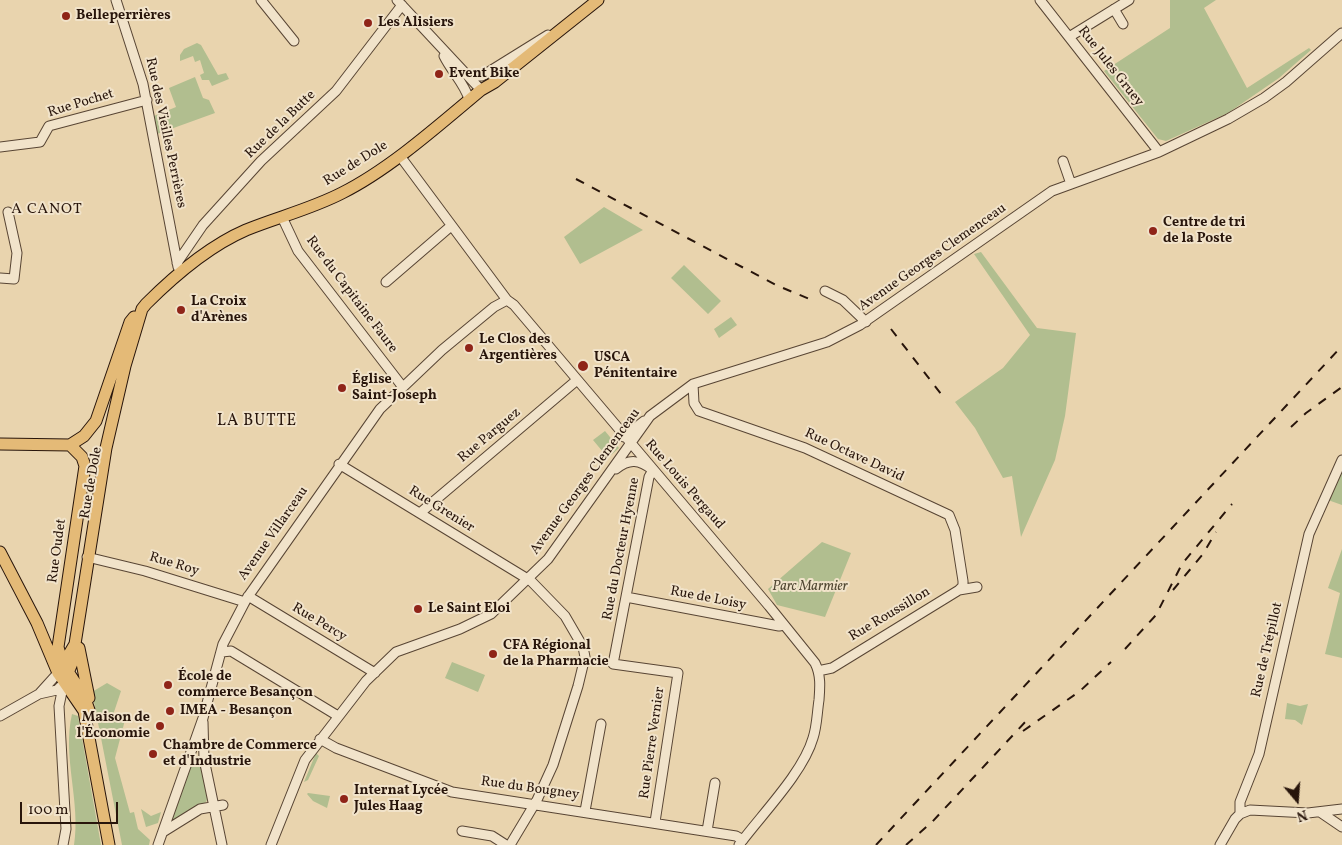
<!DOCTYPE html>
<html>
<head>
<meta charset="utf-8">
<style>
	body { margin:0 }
	#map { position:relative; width:1342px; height:845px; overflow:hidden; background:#e9d4ae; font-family:Vollkorn,serif }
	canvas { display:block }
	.north { position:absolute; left:1272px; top:775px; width:50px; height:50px; -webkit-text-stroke:4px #f1e3ca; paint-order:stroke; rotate:162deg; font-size:14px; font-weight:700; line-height:20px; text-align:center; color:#28150b }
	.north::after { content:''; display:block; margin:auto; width:18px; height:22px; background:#28150b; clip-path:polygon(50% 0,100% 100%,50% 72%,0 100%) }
	.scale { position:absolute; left:20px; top:802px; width:98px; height:22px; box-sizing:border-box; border:2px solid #28150b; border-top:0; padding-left:6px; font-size:15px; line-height:18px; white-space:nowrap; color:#28150b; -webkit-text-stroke:4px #f1e3ca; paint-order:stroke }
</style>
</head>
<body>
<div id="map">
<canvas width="1342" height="845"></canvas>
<div class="north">N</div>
<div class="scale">100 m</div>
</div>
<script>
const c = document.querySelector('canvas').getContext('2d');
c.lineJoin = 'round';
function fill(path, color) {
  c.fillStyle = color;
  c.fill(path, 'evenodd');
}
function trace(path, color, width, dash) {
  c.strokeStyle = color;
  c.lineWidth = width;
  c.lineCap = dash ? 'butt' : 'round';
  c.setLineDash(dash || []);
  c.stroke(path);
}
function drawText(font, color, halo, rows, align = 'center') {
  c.font = font + ' Vollkorn,serif';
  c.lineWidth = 4;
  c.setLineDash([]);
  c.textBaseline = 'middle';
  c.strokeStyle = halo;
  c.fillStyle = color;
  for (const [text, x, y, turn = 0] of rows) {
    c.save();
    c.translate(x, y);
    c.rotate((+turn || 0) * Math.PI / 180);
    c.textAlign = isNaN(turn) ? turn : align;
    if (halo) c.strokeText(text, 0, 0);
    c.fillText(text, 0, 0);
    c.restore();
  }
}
fill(new Path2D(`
	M1170,0H1216L1204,8L1247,88L1309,48L1311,50L1279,78L1228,113L1166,141L1158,139L1104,71L1170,28Z
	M197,43L201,45L218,75L226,73L229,79L212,86L209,80H202L200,75L204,73L200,60L195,62L193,56L180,61V55L184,49Z
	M195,77L203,98L209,100L215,113L157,134L154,116L176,107L169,88Z
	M604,207L643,230L580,264L564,237Z
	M981,252L1037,328L1076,333L1065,416L1055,460L1021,537L1012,476L1003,478L975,428L955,402L1003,368L1030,335L974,254Z
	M684,265L721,301L708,314L671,278Z
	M731,317L737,325L719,338L714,329Z
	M605,431L619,448L608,458L593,440Z
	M1342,469V505L1328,500Z
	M822,542L851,553L825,617L777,605L768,589Z
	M1342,549V658L1325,654L1340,593L1328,588Z
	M452,662L485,675L478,692L445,678Z
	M107,683L121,691L113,715L125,720L115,758L130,813L134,812L138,829L150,840L149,845H122L92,692Z
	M1287,703L1300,706L1308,704L1302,725L1295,720L1285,719Z
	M72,714L78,716L101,845H74C81,802 62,757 72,714Z
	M316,753L319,756L308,780L304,782Z
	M197,756L201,759L208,797L206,802L171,821L172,825H169L194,757Z
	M308,793L330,796L327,808L313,801L307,794Z
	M141,809L151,816L161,812L158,823L146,827Z`), '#b1be8f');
const minor = new Path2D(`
	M116,0L143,84L178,267
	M261,0L294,41
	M397,0L481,90
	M1040,0L1159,152
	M1114,9L1123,24
	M1069,37L1129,0
	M444,56C452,72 464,83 469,99
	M468,76H482L548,35
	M0,147L40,142L49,126L147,100
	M400,156L507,300L514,305L769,606L815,663C821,675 820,687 819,700C817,713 817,726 813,738C803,773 761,815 739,845
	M1063,161L1071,184
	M282,217L298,251L402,386
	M177,263L203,225L261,161L336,91L402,5
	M0,278L14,279L17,253L8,212
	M386,282L451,226
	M825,291L843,300L866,322
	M693,384L694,403L699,411L805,448L949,515L955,530L963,581V586L959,590
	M624,437L644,421
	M339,464L531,581L565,616L583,647L585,657L578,686L553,765L537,800L510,845
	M616,469C630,458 639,460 653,470L649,477L613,664L678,673L655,822
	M420,513L577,380
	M87,557L145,571L245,602
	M248,596L375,673
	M626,597L779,626L784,625
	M222,652L231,651L338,716
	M818,671L832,668L959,590L977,587
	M39,694L58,673
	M0,716L39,694L57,690L63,684
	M203,722L204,759L222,845
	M320,739L336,748L452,792L736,836L743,840
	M585,811L601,724
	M1320,812L1342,827
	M1240,814V802L1259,754L1309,534L1342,460
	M462,831L492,836L506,845
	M707,831L715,783
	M163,832L200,809L223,805
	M63,845L66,829L59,706L64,682
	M158,845L203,718L223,644L247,598L380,409L442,350L494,307L507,300
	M271,845L305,760L366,681L396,652L460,629L491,614L548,559L650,416L693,384L827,342L860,325L1052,191L1159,152L1228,119L1264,98L1286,82L1342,33
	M1220,845L1235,819L1240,814L1250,810L1308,813L1342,809`);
const major = new Path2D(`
	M0,444L70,445L84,436L96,421L130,322L134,317
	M70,445L82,457L85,466L58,647C63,671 82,687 89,710
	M0,552L37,623L58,673L84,711L109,845
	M79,648L89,698
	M58,673L75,644L106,448L125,366L142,309L146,304C175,275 209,246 246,230C278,217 311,209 342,193C390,169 439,125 481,90L495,82L598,0
	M64,682L75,656`);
trace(minor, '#584534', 11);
trace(major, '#28150b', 13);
trace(minor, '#f1e3ca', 9);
trace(major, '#e4ba77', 11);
trace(new Path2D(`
	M576,179L776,285L814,301
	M891,329L941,394
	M1291,427L1306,413L1342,387
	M1173,590L1203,554L1216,532
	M1125,649L1156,615L1182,564L1232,504
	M1023,731L1080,691L1111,662
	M876,845L1342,346
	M906,845L932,822L1028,719`), '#28150b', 2, [9, 9]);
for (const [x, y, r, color] of [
	[66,16,5,"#8f2418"],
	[368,23,5,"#8f2418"],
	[439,74,5,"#8f2418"],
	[1153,231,5,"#8f2418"],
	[181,310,5,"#8f2418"],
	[469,348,5,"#8f2418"],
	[583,366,6,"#8f2418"],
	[342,388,5,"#8f2418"],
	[418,609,5,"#8f2418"],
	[493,654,5,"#8f2418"],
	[168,685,5,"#8f2418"],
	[170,711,5,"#8f2418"],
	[160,726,5,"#8f2418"],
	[153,754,5,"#8f2418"],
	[344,799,5,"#8f2418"]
]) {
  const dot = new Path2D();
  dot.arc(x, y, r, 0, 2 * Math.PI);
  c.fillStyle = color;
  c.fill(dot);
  trace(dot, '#f1e3ca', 2);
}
drawText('bold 14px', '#28150b', '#f1e3ca', [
	["Belleperrières",76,16],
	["Les Alisiers",378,23],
	["Event Bike",449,74],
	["Centre de tri",1163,223],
	["de la Poste",1163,239],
	["La Croix",191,302],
	["d'Arènes",191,318],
	["Le Clos des",479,340],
	["Argentières",479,356],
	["USCA",594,358],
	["Pénitentaire",594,374],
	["Église",352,380],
	["Saint-Joseph",352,396],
	["Le Saint Eloi",428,609],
	["CFA Régional",503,646],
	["de la Pharmacie",503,662],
	["École de",178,677],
	["commerce Besançon",178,693],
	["IMEA - Besançon",180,711],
	["Maison de",150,718,"right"],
	["l'Économie",150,734,"right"],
	["Chambre de Commerce",163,746],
	["et d'Industrie",163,762],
	["Internat Lycée",354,791],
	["Jules Haag",354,807]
], 'left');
drawText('14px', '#28150b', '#f1e3ca', [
	["Rue Jules Gruey",1110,67,52],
	["Rue Pochet",81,104,-17],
	["Rue de la Butte",281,125,-44],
	["Rue des Vieilles Perrières",165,133,78],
	["Rue de Dole",356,164,-32],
	["Avenue Georges Clemenceau",933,258,-35],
	["Rue du Capitaine Faure",351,295,53],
	["Rue Parguez",490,436,-40],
	["Rue Octave David",854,456,25],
	["Avenue Georges Clemenceau",586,482,-54],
	["Rue de Dole",92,483,-80],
	["Rue Louis Pergaud",684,485,49],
	["Rue Grenier",441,510,32],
	["Avenue Villarceau",274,534,-55],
	["Rue du Docteur Hyenne",622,549,-79],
	["Rue Oudet",58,551,-82],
	["Rue Roy",174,565,17],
	["Rue de Loisy",708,599,11],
	["Rue Roussillon",890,615,-31],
	["Rue Percy",319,623,31],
	["Rue de Trépillot",1268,650,-77],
	["Rue Pierre Vernier",653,743,-82],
	["Rue du Bougney",530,789,8]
]);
drawText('italic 14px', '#514833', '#f1e3ca', [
	["Parc Marmier",810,587]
]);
c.letterSpacing = '1px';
drawText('15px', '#28150b', '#f1e3ca', [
	["A CANOT",47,210]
]);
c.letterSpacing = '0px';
c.letterSpacing = '1px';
drawText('16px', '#28150b', '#f1e3ca', [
	["LA BUTTE",257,422]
]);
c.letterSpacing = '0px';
</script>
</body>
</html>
